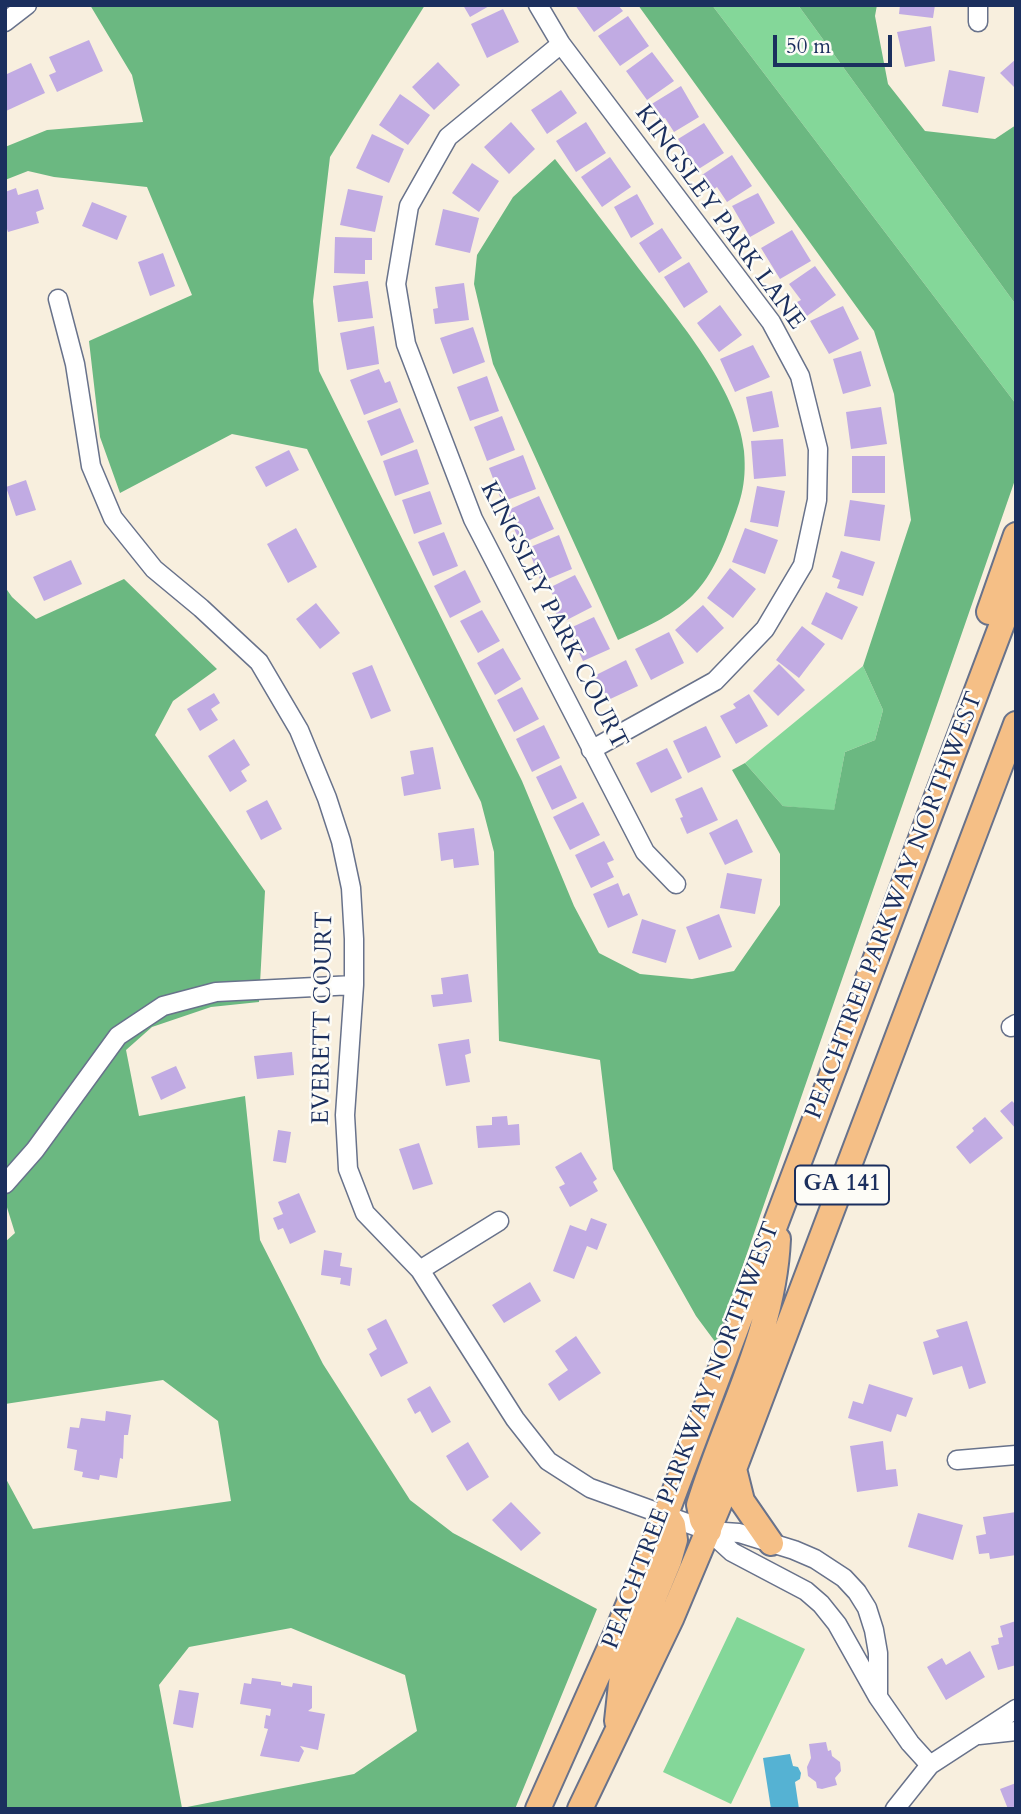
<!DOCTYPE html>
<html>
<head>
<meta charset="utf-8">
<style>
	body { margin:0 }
	#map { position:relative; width:1021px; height:1814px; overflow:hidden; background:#f8efde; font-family:Cardo,serif }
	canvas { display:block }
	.frame { position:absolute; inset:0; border:7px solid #1b2f5e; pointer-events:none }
	.scale { position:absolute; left:773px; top:35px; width:119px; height:32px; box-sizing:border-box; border:4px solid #1b2f5e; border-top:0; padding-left:9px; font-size:21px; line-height:24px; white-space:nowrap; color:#1b2f5e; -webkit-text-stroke:5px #fdfcf7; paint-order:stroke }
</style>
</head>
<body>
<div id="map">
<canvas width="1021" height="1814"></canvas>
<div class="frame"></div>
<div class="scale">50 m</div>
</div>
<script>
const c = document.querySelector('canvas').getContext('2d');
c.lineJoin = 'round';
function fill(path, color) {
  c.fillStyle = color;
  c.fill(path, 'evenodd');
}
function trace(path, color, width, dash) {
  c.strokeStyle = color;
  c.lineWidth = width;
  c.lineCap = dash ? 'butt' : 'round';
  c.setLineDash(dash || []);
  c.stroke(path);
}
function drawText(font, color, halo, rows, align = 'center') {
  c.font = font + ' Cardo,serif';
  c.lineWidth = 5;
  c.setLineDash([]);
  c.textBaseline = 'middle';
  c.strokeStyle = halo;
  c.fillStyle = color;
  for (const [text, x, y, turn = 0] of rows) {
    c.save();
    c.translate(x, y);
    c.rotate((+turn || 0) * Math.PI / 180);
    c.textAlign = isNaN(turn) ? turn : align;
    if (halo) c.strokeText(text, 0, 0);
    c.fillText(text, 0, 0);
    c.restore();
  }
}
fill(new Path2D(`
	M712,5H798L1016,305V404Z
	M863,666L883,710L875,740L845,752L834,811L783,806L745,763Z
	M737,1617L805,1649L731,1804L663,1772Z`), '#84d799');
fill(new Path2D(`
	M90,5H425L330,157L313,301L319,371L522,781L574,906L599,953L640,974L692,979L734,971L780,905V854L732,770L745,763L783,806L834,810L845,752L875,740L883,710L863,666L911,520L894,394L874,331L638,5H712L1016,404V477L716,1343L696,1316L613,1169L600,1060L499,1041L494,852L481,802L307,449L232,434L120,493L100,437L89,341L192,295L147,187L54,177L28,171L5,180V147L47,130L143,122L132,75Z
	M798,5H877L875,16L888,84L925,131L995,139L1016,125V305Z
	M555,159C583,195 611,232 639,269C676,317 738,389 744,451C747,486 740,502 728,534C704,599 678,613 618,640L493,364L474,284L477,255L513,197Z
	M124,579L217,669L173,701L155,735L265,891L259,1002L211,1007L152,1027L126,1050L139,1116L245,1096L260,1240L323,1364L410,1500L453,1533L597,1609L515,1809H5V1477L33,1529L231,1501L218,1421L163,1380L5,1404V1242L15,1233L5,1201V587L12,597L36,619ZM291,1628L405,1675L417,1731L354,1774L182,1808L159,1685L189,1647Z`), '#6bb881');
fill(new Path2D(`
	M790,1754L793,1766L798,1767L801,1773L800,1779L795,1782L799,1809H771L763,1758Z`), '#55b2d3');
fill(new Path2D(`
	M463,5H491L470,17Z
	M575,5H618L623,11L594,32Z
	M900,5H935L933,18L899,14Z
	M503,9L519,42L487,58L471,24Z
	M628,16L649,46L620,66L598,36Z
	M931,26L935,61L905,67L897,32Z
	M89,40L103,71L57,92L49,75L56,72L49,57Z
	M652,52L674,81L647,100L626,71Z
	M1016,59V89L1000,73Z
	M438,62L460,85L434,110L412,87Z
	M31,63L45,93L6,111L5,69L7,74Z
	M949,70L985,77L978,113L942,106Z
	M681,86L699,117L674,132L665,118L660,120L650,105Z
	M561,90L577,113L547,134L531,110Z
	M400,94L430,115L408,145L379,125Z
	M511,122L535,149L509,174L484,147Z
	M586,122L606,153L576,172L556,141Z
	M704,123L724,153L697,170L678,139Z
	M372,134L404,149L389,183L356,168Z
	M732,155L752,186L727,202L717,187L713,190L702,175Z
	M610,157L631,187L602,207L581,177Z
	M472,163L499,181L479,212L452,193Z
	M16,188L18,195L38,189L44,209L36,212L39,223L8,232L5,223V192Z
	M348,189L383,196L375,232L340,225Z
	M758,193L775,223L750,237L732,206Z
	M637,194L654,224L631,238L614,207Z
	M92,202L127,216L117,240L82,226Z
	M443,209L479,218L470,253L435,245Z
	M662,228L682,258L659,273L639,243Z
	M792,230L811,261L780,279L761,248Z
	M335,237L372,238V260H365V274L334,273Z
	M163,253L175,286L150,296L138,262Z
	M689,262L708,292L684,308L664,277Z
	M815,266L836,295L807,316L797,302L801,300L789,284Z
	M368,281L373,318L338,322L333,286Z
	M464,283L469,320L435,324L433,309L438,308L435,287Z
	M720,305L742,335L719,352L697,323Z
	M843,306L859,339L829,354L810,321Z
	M374,326L379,364L347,370L340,333Z
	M473,327L485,362L453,374L440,338Z
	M753,345L770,377L735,392L720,359Z
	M861,351L871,386L843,394L833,359Z
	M379,369L385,383L390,381L398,402L364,415L350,380Z
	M487,376L499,411L470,421L457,387Z
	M772,391L779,427L753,432L746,397Z
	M881,407L887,444L851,449L846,412Z
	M400,408L414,442L381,456L367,421Z
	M502,416L515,450L487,461L474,427Z
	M783,439L786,476L754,479L751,441Z
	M417,449L429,484L395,496L383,461Z
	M289,450L299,470L266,487L255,467Z
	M523,455L536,489L502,502L489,468Z
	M852,456H885V493H852Z
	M26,480L36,510L16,516L6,487Z
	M757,486L785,491L778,527L750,522Z
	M430,491L442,524L414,534L402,500Z
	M539,496L554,529L521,544L506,511Z
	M850,500L885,505L880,541L844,536Z
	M296,528L317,567L288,583L267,544Z
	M745,528L778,540L765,574L732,562Z
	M444,532L458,566L433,576L418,542Z
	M559,535L572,569L541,582L528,548Z
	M841,551L875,562L863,596L837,588L840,580L832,577Z
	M71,560L82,584L44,601L33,577Z
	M730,568L756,589L733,618L707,598Z
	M465,570L481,602L450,618L434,586Z
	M575,575L592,607L561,623L553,607L558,604L549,588Z
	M826,592L858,607L842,640L811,624Z
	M316,603L340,633L320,649L296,619Z
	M703,605L724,628L697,653L675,630Z
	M482,610L500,641L478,653L460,621Z
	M594,617L610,649L583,661L568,629Z
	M802,626L825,644L799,678L776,660Z
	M669,632L684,663L651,680L635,649Z
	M503,648L521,679L495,695L477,663Z
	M626,660L638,686L606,701L594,676Z
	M779,664L805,690L778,716L753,691Z
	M372,665L391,711L371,719L352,673Z
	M522,687L539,719L514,732L497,700Z
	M214,693L220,703L211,709L218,720L200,731L187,709Z
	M749,694L768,726L736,744L720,716L736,708L733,704Z
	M544,725L560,758L532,772L516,739Z
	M706,726L721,757L688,773L673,741Z
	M234,739L250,765L241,771L247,781L230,792L208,756Z
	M433,747L441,789L404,796L401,777L414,774L410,751Z
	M667,748L682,778L651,793L636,763Z
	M561,765L577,798L552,810L536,777Z
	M702,787L718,820L687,834L680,818L683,817L675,799Z
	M267,800L282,829L261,840L246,811Z
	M583,802L600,835L570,850L553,817Z
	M737,819L753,852L725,865L709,833Z
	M474,828L479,865L454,868L453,859L441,861L438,833Z
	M604,841L614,860L607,863L614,877L591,888L575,855Z
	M727,873L762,879L755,914L720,908Z
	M618,883L623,896L629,893L638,915L608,928L593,894Z
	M719,914L732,947L699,960L686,927Z
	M642,919L676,930L666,963L632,953Z
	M468,974L472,1002L433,1007L431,995L443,994L441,978Z
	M469,1039L471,1053L465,1055L470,1082L446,1086L438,1044Z
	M292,1052L294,1075L257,1079L254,1056Z
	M176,1066L186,1088L161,1100L151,1077Z
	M1012,1101L1016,1105V1129L1000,1111Z
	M507,1116L508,1125L519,1124L520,1145L478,1148L476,1126L492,1125V1117Z
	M985,1117L1003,1138L970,1164L956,1147L974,1131L972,1128Z
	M278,1130L291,1132L286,1163L273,1161Z
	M419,1143L433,1184L413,1190L399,1149Z
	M581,1152L597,1179L593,1182L598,1191L570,1207L559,1187L565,1184L555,1167Z
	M299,1193L316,1232L290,1244L283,1228L278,1230L273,1218L283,1214L278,1202Z
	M591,1218L607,1224L597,1250L587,1246L574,1279L553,1271L570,1225L586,1231Z
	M324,1250L342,1253L340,1266L352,1268L350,1286L340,1284L341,1278L321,1275Z
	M530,1282L541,1301L504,1323L492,1305Z
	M386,1319L408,1363L381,1377L369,1354L377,1349L367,1329Z
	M967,1321L986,1383L969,1389L962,1366L933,1375L923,1342L939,1337L936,1330Z
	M576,1336L601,1373L559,1401L548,1384L568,1370L555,1351Z
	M869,1384L913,1398L906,1417L897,1414L891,1432L848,1418L853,1401L863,1404Z
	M430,1386L451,1422L432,1433L420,1411L415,1414L407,1399Z
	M106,1411L131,1415L128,1435H124L123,1459L120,1458L117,1478L100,1475L99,1480L82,1477L83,1472L74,1470L77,1450L67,1448L70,1427L79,1428L81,1418L105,1421Z
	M883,1441L886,1470L896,1469L898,1486L857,1492L850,1446Z
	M468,1442L489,1477L467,1491L446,1456Z
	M511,1502L541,1533L521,1551L492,1520Z
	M1016,1512V1555L990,1559L989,1553L979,1554L976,1536L986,1534L983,1517Z
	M918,1513L963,1525L953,1560L908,1547Z
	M1016,1621V1665L998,1670L991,1646L999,1644L998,1638L1003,1637L1000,1626Z
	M970,1651L985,1677L946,1700L927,1667L942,1658L946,1665Z
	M252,1678L281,1682V1685L292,1687L293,1683L312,1686V1708L308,1711L325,1714L318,1750L300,1746L304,1751L299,1762L260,1756L268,1729L264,1728L266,1715L270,1716L271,1709L240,1704L244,1683L251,1684Z
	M179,1690L199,1693L193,1728L173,1724Z
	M826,1742L828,1751L831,1750L832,1756L840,1762L841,1771L835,1778L837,1785L822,1789L817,1788L816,1782L808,1776L807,1767L811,1758L809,1744Z
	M1016,1783V1809H1008L1000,1789Z`), '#c1abe3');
const minor = new Path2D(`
	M538,5L561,44L771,322L800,376L818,449L817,500L803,565L765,629L715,681L591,750
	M978,5V22
	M5,22L27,5
	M561,44L448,137L409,206L396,284L406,344L473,519L645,852L676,884
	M58,299L75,364L91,466L113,518L154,569L201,608L259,662L299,730L327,798L341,841L351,888L354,939V985L345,1115L348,1169L365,1213L420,1270L515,1419L548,1461L590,1488L709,1531L739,1533L794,1550L815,1559L844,1578L857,1592L867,1608L874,1630L878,1653V1697
	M1011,1027L1016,1024
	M5,1184L35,1150L118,1036L163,1006L216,992L354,985
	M420,1270L499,1221
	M957,1460L1016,1455
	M709,1531L732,1552L806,1591L821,1604L837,1624L878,1697L910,1743L930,1765
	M979,1735L1016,1731
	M895,1809L930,1765L1016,1709`);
const highway = new Path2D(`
	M989,612L1016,535
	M734,1469L742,1501L771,1543
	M709,1531L702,1520L699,1505C726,1416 774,1334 778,1239
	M617,1721L622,1675L669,1561L675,1540L673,1525L666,1514
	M538,1809L617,1632L666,1514L1016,587
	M580,1809L671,1619L734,1469L1016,724`);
trace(minor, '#68728b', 21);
trace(highway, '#68728b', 28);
trace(minor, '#fff', 18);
trace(highway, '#f5bf86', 24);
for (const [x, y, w] of [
	[842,1185,94]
]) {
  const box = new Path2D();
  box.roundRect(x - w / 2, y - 19.5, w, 39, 5);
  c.fillStyle = '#fdfcf7';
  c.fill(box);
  trace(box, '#1b2f5e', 2);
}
drawText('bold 23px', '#1b2f5e', null, [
	["GA 141",842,1185]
]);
drawText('24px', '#1b2f5e', '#fdfcf7', [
	["KINGSLEY PARK LANE",719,218,54],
	["KINGSLEY PARK COURT",553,616,63],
	["PEACHTREE PARKWAY NORTHWEST",895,906,-69],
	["EVERETT COURT",324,1018,-89],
	["PEACHTREE PARKWAY NORTHWEST",692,1436,-69]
]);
</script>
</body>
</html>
